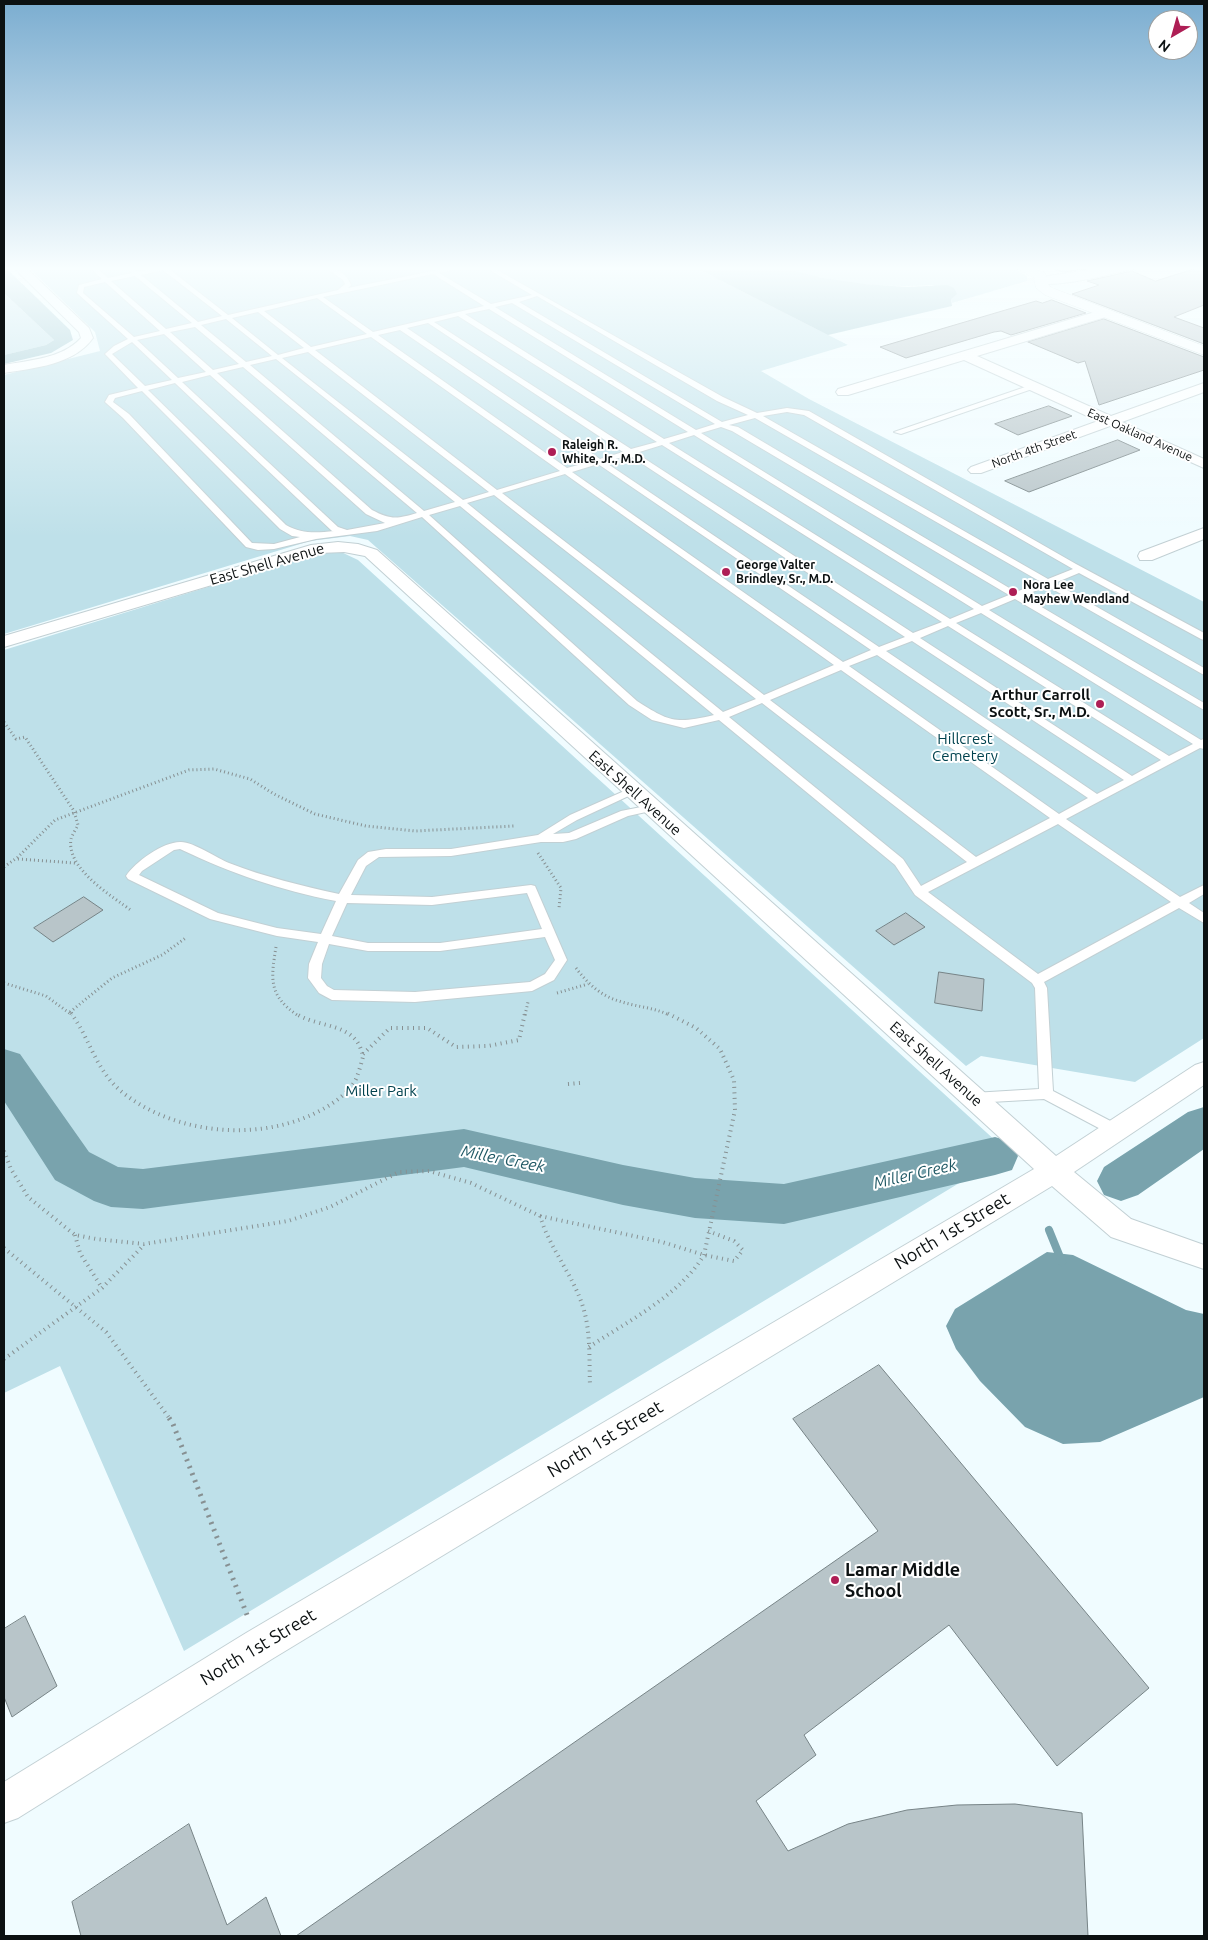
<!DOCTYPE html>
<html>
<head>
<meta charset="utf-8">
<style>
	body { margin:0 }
	#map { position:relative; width:1208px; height:1940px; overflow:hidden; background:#f0fcff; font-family:Ubuntu,sans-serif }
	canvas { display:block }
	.frame { position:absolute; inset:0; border:5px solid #0c1112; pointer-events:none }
	.north { position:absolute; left:1148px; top:10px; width:50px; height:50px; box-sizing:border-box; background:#fff; border:1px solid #9ea0a0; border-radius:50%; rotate:218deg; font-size:14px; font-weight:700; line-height:20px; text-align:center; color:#0c1112 }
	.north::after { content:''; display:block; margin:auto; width:18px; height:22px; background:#ae1e55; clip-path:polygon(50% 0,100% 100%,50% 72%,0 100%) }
</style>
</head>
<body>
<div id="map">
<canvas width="1208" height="1940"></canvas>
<div class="frame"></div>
<div class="north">N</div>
</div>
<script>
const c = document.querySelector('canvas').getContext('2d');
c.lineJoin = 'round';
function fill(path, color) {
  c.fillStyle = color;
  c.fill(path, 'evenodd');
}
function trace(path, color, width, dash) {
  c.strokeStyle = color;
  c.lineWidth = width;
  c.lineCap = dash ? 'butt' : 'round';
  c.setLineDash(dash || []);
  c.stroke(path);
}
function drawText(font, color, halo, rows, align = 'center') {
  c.font = font + ' Ubuntu,sans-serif';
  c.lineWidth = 4;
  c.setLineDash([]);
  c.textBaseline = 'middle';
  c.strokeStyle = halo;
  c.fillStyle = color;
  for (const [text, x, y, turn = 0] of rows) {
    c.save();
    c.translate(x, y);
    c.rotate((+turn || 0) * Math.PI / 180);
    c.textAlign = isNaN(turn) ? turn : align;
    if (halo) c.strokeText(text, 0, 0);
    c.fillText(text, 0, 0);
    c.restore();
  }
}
fill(new Path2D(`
	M27,266H692L848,345L761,371L809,399L1204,602V1038L1135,1082L981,1056L966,1066L368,540L350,536L310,541L4,634V375L100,351L95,332Z
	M775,266H1010L1027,276V281L952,303L951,299L933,285C880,289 825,282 775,266Z
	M4,293L54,340L46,345L4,355Z
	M339,551L358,560L1009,1153L184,1651L60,1366L4,1393V650L318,553Z`), '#bee0e9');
fill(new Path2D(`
	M4,266L70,330L73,340L51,353L4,364V355L46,345L54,340L4,293Z
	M692,266H775L823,278L864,284L907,287L947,285L954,288L957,294L951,299L952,306L828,335Z`), '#99c4ce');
fill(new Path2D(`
	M1047,1252L1073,1255L1186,1310L1204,1314V1397L1100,1442L1063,1444L1025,1427L980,1381L956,1349L946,1326L955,1309Z`), '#79a3ad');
trace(new Path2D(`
	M1049,1230L1062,1262`), '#79a3ad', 8);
fill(new Path2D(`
	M4,1049L20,1054L89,1152L118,1167L143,1169L464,1129L623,1165L695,1178L784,1184L995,1137L1012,1142L1018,1156L1012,1170L995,1175L784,1224L695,1218L623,1205L464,1167L143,1209L111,1207L94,1201L55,1180L4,1101Z
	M1204,1107V1149L1138,1195L1121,1201L1104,1195L1097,1181L1104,1167L1188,1112Z`), '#79a3ad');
const building = new Path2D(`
	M1052,266H1104L1063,272L1051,268Z
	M1204,266V305L1174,317L1204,328V344L1072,294L1099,285L1087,281L1132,271L1155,281Z
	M1052,300L1086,313L1011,335L1001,331L994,332L906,358L880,347L1036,301L1042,303Z
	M1104,319L1204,357V370L1099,405L1085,361L1078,363L1028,342Z
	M1049,406L1072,416L1018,435L995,424Z
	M1118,440L1140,450L1029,492L1005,481Z
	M84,897L103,910L53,942L34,928Z
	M906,913L925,927L894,945L876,931Z
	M939,972L984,979L982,1011L935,1003Z
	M879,1365L1149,1688L1057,1766L949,1625L804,1735L816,1755L756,1801L788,1851L848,1824L907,1810L957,1805L1015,1804L1082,1813L1088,1936H296L878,1531L793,1419Z
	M25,1616L57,1686L12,1717L4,1697V1629Z
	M189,1824L227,1925L266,1897L281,1936H81L72,1902Z`);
fill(building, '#b8c5c9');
trace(building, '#778487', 1);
const service = new Path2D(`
	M88,266H94L108,278L132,273L124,266H130L138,272L160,267L159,266H172V268L169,269L228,315L338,290L345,284L343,280L323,266C334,266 348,275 351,285L348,288L458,266H469L439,273L491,304L532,295L483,266H490L723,397L757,413L787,408L809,411L1076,564L1204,633V640L1201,639L1079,573L1055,583L1204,668V675L1047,586L1023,596L1204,703V710L1015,599L989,610L1201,740L1204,739V749L1200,748L1066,819L1180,897L1204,885V894L1189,903L1204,913V923L1179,908L1044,982L1047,988L1053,1091L1120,1126L1122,1130L1120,1134L1115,1136L1110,1134L1044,1099L973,1103L968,1102L966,1098L968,1094L973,1093L1039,1089L1035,988L1032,983L915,895L895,865L719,720L684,728L652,720L629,705L422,517L377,531L316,539L274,549L258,550L246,547L123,418L105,402L109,395L138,388L105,354L114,346L128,339L77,293L79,285L102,279ZM163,270L222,316L198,322L141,275ZM433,274L484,306L373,332L323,297ZM135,276L192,323L166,329L111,281ZM105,282L160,331L134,337L83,293L84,287ZM537,296L717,401L748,415L722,422L519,302ZM317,298L367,334L311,347L264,311ZM512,303L715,424L696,430L495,307ZM489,309L688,432L664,439L465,314ZM258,312L304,348L278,355L232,318ZM458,316L657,442L631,449L434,322ZM226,319L272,356L246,362L201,325ZM428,323L623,452L600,459L407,328ZM195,327L239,364L213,370L170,332ZM400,330L593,461L567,468L378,335ZM164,334L206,372L178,378L137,340ZM371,337L560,471L497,490L315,350ZM132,342L172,380L145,386L112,354ZM308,352L489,492L463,500L282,358ZM276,359L455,502L424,511L250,365ZM243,367L417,513C397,519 391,520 372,510L217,373ZM210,375L366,514L385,523L347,530L338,527L182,382ZM175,383L332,531H334C316,533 302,534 286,525L148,390ZM142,391L280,529L292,536L300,537L274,544L252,543L129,414L113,402L115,398ZM787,412L804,415L1073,569L1048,579L763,416ZM755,418L1041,582L1016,592L738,427L729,425ZM721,427L732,431L1009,595L982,606L701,433ZM694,435L974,609L950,619L669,443ZM662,445L942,622L913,633L636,453ZM629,455L905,637L879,647L605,462ZM598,464L871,650L843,662L572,472ZM565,474L834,665L764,695L502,493ZM494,495L756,699L723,712L467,503ZM460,506L714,715C675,724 670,722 637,701L429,515ZM981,613L1193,744L1169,756L956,623ZM948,626L1161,760L1132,776L920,638ZM912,641L1124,780L1097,794L886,651ZM877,655L1088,798L1059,814L849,666ZM841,670L1050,818L976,857L770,700ZM762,703L967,862L921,886L903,859L729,717ZM1058,824L1171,902L1038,974L928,892Z
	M1031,385L1038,387L901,434L894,432Z
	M631,788L635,789L636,791L635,793L577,820L553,834L569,833L621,811L651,805L655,806L657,808L655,810L628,816L576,839L563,842H541L451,856L379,857L366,866L351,895L432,897L531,885L535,886L567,960L554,980L532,991L415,1002L332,1000L319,993L308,978L309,964L318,942L277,936L210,919L128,879L126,876C135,862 163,842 180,842C192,841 217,858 229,863C265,877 302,886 339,894L358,860L368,852L386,849H451L538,835L570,815ZM180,849C233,874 279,890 336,901L321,934L277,928L218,913L139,875L142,871L174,850ZM527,893L542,929L440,943H368L332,936L347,903L432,905ZM545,937L555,960L545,974L530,982L415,992L334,990L327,986L321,978L322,964L329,944L368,951H440Z`);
const minor = new Path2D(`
	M12,266H24L89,328L93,338C74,365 34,368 4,373V365C29,360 62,359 81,338L79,332Z
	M1115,266H1138L1132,269C1116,273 1045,291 1036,281L1042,277Z
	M1105,309L1111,313L1109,316L977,356L1111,416L1204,383V392L1122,422L1204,459V468L1110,426L981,473H971L968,470L971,467L1098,421L964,360L848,395H838L836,392L838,389Z
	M1204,528V539L1152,560H1140L1138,556L1140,552Z
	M338,542L358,544L377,550L1056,1156L1195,1065L1204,1062V1085L1074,1172L1131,1219L1204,1245V1269L1111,1237L1052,1186L272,1659L18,1818L4,1823V1782L246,1633L1034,1169L365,556L344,552L319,553L4,647V636L311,545Z`);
const tertiary = new Path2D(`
	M1012,266H1029L1045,273L1049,286L1055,289L1204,346V355L1045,295L1036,288L1034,278Z`);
trace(service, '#c2d0d4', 2);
trace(minor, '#c2d0d4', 2);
trace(tertiary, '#c2d0d4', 1);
trace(new Path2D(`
	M4,722L16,739L25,737L74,811L78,825C76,829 72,835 71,839C66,869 112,896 132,911
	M538,853L561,888L559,908
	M18,859L75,863
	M4,867L18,857L55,820L189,770L214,769L250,779L274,794L315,814L366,826L415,831L514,826
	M276,947C271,978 268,995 297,1015
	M576,968C587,983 601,996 619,1001C636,1007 653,1007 669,1015
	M4,983L46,996L72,1015
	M557,993L588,984
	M70,1012L112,978L162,955L187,937
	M525,1015L528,1002`), '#879092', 3, [1, 3]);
trace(new Path2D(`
	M71,1013C90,1039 96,1071 122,1092C173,1133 251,1141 309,1116C327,1108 347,1096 356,1079C359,1072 361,1064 363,1057C357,1021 318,1029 295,1013
	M363,1054L390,1028H427L456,1047L488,1046L519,1040L525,1013
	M568,1084L580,1083
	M4,1151L11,1169L28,1197L75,1235L96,1239L144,1244L288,1221L330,1207L399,1172L429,1171L471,1183L540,1216C550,1249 573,1275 583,1307C591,1332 589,1360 590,1385
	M540,1216L662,1242L704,1255L734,1261L743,1250L734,1241L708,1231
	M75,1235L80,1253L102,1288
	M4,1248L106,1332L170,1419
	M589,1347C628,1321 679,1296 704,1255L735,1110L734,1080L720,1049L696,1028L667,1013
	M4,1359L102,1288L144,1245`), '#879092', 4, [1, 4.5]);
trace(new Path2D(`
	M169,1418L173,1424L249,1620`), '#879092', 5, [2, 5.5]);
fill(service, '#fff');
fill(minor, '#fff');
fill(tertiary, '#fff');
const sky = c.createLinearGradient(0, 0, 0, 537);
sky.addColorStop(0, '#7badd0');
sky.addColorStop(0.5, '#f8feff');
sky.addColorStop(1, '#f8feff00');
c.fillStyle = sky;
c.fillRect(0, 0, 1208, 537);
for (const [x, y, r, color] of [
	[552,452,5,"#ae1e55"],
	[726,572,5,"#ae1e55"],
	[1013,592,5,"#ae1e55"],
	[1100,704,5,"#ae1e55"],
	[835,1580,5,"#ae1e55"]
]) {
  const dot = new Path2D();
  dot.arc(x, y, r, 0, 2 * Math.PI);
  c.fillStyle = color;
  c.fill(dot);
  trace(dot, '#fff', 2);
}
drawText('12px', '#0c1112', '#fff', [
	["East Oakland Avenue",1140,435,24],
	["North 4th Street",1034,449,-20]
]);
drawText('bold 12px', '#0c1112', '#fff', [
	["Raleigh R.",562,445],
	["White, Jr., M.D.",562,459],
	["George Valter",736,565],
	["Brindley, Sr., M.D.",736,579],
	["Nora Lee",1023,585],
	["Mayhew Wendland",1023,599]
], 'left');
drawText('15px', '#0c1112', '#fff', [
	["East Shell Avenue",267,564,-16],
	["East Shell Avenue",635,793,42],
	["East Shell Avenue",936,1064,42]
]);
drawText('bold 15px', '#0c1112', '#fff', [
	["Arthur Carroll",1090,695],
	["Scott, Sr., M.D.",1090,712]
], 'right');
drawText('15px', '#00424e', '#fff', [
	["Hillcrest",965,739],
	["Cemetery",965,756],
	["Miller Park",381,1091]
]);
drawText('italic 16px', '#1f5864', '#fff', [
	["Miller Creek",503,1159,11],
	["Miller Creek",915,1174,-13]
]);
drawText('18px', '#0c1112', '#fff', [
	["North 1st Street",952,1231,-31],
	["North 1st Street",605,1439,-31],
	["North 1st Street",258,1647,-31]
]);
drawText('bold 18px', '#0c1112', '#fff', [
	["Lamar Middle",845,1570],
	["School",845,1591]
], 'left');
</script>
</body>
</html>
